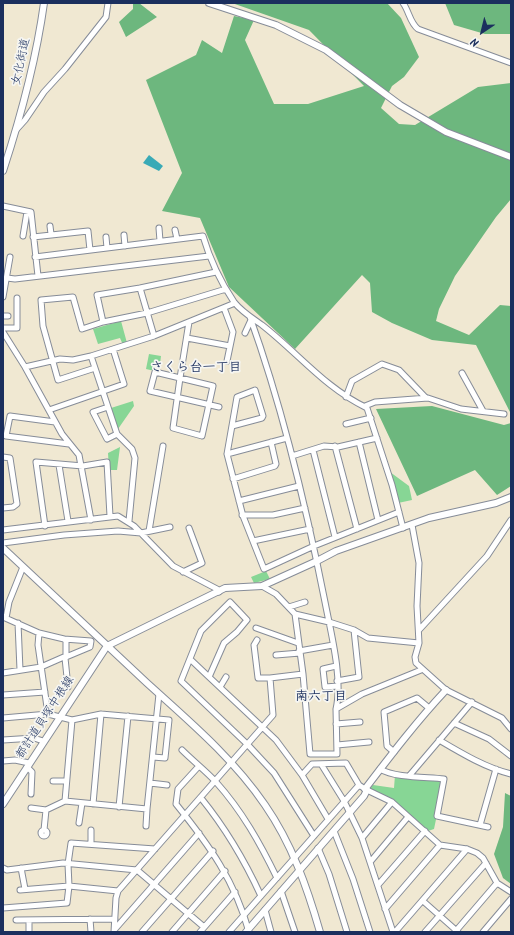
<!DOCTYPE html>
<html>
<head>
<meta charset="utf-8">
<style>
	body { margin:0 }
	#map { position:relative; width:514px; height:935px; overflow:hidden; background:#f0e8d2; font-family:Kalam,sans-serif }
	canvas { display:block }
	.frame { position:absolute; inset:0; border:4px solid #1b2f5e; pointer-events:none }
	.north { position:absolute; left:462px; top:12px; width:40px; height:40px; -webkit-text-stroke:3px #f6f6f2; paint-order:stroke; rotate:215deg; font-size:11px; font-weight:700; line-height:16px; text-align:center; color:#1b2f5e }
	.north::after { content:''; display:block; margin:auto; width:14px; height:18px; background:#1b2f5e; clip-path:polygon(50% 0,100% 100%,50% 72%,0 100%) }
</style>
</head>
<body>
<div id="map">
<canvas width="514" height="935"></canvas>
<div class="frame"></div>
<div class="north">N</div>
</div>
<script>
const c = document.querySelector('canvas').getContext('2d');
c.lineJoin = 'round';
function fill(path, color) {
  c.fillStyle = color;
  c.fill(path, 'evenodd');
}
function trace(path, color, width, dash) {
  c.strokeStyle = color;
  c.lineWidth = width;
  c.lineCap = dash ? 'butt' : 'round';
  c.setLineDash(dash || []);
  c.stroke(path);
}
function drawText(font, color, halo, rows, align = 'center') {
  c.font = font + ' Kalam,"Klee One",sans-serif';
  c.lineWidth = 3.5;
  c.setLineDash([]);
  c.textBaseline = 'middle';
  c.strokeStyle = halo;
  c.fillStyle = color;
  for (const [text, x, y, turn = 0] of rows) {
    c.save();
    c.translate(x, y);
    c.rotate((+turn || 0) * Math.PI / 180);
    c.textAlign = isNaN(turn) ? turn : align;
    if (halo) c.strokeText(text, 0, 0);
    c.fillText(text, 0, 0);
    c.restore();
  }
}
fill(new Path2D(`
	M121,321L127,343L123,345L120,338L98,344L93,329Z
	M149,354L161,356L159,372L146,369Z
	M133,401L134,406L118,429L111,408Z
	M120,447L117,470H109L108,453Z
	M390,472L409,486L412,500L398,503Z
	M266,571L270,579L254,583L251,577Z
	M395,775L444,781L434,829L428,831L401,808L369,790L373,785L394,788Z`), '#87d695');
fill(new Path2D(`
	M133,3H139L157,17L126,37L119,22L133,9Z
	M232,3H387L401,18L419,57L404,77L392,86L381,108L399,124L415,125L478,87L511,83V199L496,217L455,276L439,309L436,321L469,335L500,305L511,306V414L476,345L432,340L392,323L372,312L370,283L362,275L295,349L229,287L200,218L162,211L182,173L146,80L196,55L202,40L222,53L234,16L254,20L245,40L274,104H308L364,86L309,30Z
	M445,3H511V34H485L454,25Z
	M432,406L504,425L511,423V486L497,495L475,470L417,496L376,409Z
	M505,793L511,796V884L503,878L494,854L503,827Z`), '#6db77e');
fill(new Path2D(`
	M149,155L163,166L159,171L143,163Z`), '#39aab6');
const minor = new Path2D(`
	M403,3C409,11 410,23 418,29L511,63
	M16,130L25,120L44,92L65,69L106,17L108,3
	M3,206L31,212L38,276
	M50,226L51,234
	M159,228L160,241
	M175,230L177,239
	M124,235L125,246
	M23,236L27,212
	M33,237L88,231L90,250
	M106,237L107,248
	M35,257L203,236C210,260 220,281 234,302C242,312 252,318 262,325C298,353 325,388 367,408L392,485L403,528
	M7,278L15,279L209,256
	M140,288L154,336
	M3,297L10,257
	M224,308L233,332L227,361
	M3,316H8
	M250,317C283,409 306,506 325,602C331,633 343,679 336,709
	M103,322L97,295L140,288L216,272
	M189,322L180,378L155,372L150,391L219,407
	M3,328H17V298
	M3,332L25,367L62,434L79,455L91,520
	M245,333L251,320
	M187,338L230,346
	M91,356L117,434L132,449L135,458L129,521
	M25,367L60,359L73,360L91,356L154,336L235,303
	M95,368L58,380L43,326L41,300L73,297L82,329L103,322L147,313L226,289
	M462,373L483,411
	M180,378L213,386L202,436L173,428Z
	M346,397L352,381L382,364L399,370L426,398
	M365,406L375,402L428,398L461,409L504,414
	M108,407L93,412L107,439L117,434
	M49,410L124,384L113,349
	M55,422L10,416L6,436L69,444
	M346,424L371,418
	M232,426L262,418L263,416L255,390L237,397L227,454L243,516L264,569L314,546L399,512
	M359,442L378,520
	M335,446L357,529
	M313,450L335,537
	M227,454L287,438
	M292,456L324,446L338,447L377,438
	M3,457L10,458L17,504L13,507L3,508
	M59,465L68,521
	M233,479L275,466L276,464L271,442
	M239,501L299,486
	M242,515H273L305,508
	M412,525L419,563L417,606L419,643L415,657L416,663L446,690L502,718L511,729
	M45,526L36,462L83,466L107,462L110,516
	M3,530L118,516L134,526L173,566L217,589L219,592
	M149,531L163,446
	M253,541L310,529
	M3,543L64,535L118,531L141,533L170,527
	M183,572L202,563L189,528
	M262,586L276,594L295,614L303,674L310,754H337L336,709L362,694L421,670
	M289,607L305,602
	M295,614L329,622L354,630L368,638L419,643
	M3,617L39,633L64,639L66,641V656L41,667L3,673
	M6,618L9,602L23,567
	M18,623L20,670
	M256,628L298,643
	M419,630L487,556L511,520
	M39,633L38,645L48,714
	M64,639L91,641L90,647L66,657
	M299,651L333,645
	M276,655L300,653
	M65,658L68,687
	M190,659L209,677
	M336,666L323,669L325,687L338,686
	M270,678L303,674
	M337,681L359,677L354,630
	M220,687L226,677
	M3,695L45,692
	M3,718L48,714L72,720L101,714L169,720L165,758L153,757
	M454,723L489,739L511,756
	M336,724L360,722
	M3,740L34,738L43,741
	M439,740C461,753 486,768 511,774
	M337,745L369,742
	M182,750C193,761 206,771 216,782C242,811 260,843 277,878
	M394,752L387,746L384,712L417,698L429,708
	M3,761L15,760L29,763
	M321,764L344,801L362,838L393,932
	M199,766L178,789L176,804C209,845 235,881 249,932
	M27,767L32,772L31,794
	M380,769C395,778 426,777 444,779L437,816L488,827
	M302,775L328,819
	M409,776L472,702
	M53,781H66
	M150,783L167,785
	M367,790L392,802L440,845L467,849L477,853L483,858L497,883L511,892
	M201,798C227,830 244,859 261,896
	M65,801L72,720
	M93,804L101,714
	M119,807L128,716
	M31,808L46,810
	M79,823L82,803
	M480,825L496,769
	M146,826L147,809
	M44,830L46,810L65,801L147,809L159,694
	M41 833a3 3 0 1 1 6 0a3 3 0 1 1-6 0Z
	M334,831L353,879L370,932
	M314,836L274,773L247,744L181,681L201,631L230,602L247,620L237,632L224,643L209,677L276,740L302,775L312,764L346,763L359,785L365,789
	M362,838L392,802
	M91,844V830
	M318,848L329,874L347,932
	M371,861L408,817
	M3,868L7,870L63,863L137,870L204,927
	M21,868L25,889
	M378,885L425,831
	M118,891L69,886L68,864L71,843L155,849
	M281,891L295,932
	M423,901L458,932
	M3,908L67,903L69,886L20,890
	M385,909L440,845
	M265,910L271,932
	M90,919L91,932
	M16,920L115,919
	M29,920V932
	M115,929L199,833
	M114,932L116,898L118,891L273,715L270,678H258L254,645L257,640
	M142,932L213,851
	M172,932L225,871
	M200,932L235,892
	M229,932L359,785
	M395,932L467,849
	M425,932L486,863
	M455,932L497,883
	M483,932L511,899`);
const tertiary = new Path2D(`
	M209,3L276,25L326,50L400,105L446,132L511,157
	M3,171C21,116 36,61 44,3
	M3,548C51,593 99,638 147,683C189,721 233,758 265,805C292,844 307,887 320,932
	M107,646L225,588L262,586L317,561L336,551L429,518L496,503L511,497
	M3,804L107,646
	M246,932L364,796L367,790L365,789C391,755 417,721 446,690`);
trace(minor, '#868c98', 7);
trace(tertiary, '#868c98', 8);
trace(minor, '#fff', 5);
trace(tertiary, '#fff', 6);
drawText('12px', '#1b2f5e', '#f6f6f2', [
	["女化街道",22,62,-78],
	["都計道貝塚中根線",46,718,-57]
]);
drawText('bold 13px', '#1b2f5e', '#f6f6f2', [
	["さくら台一丁目",196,369],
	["南六丁目",321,698]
]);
</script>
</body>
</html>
